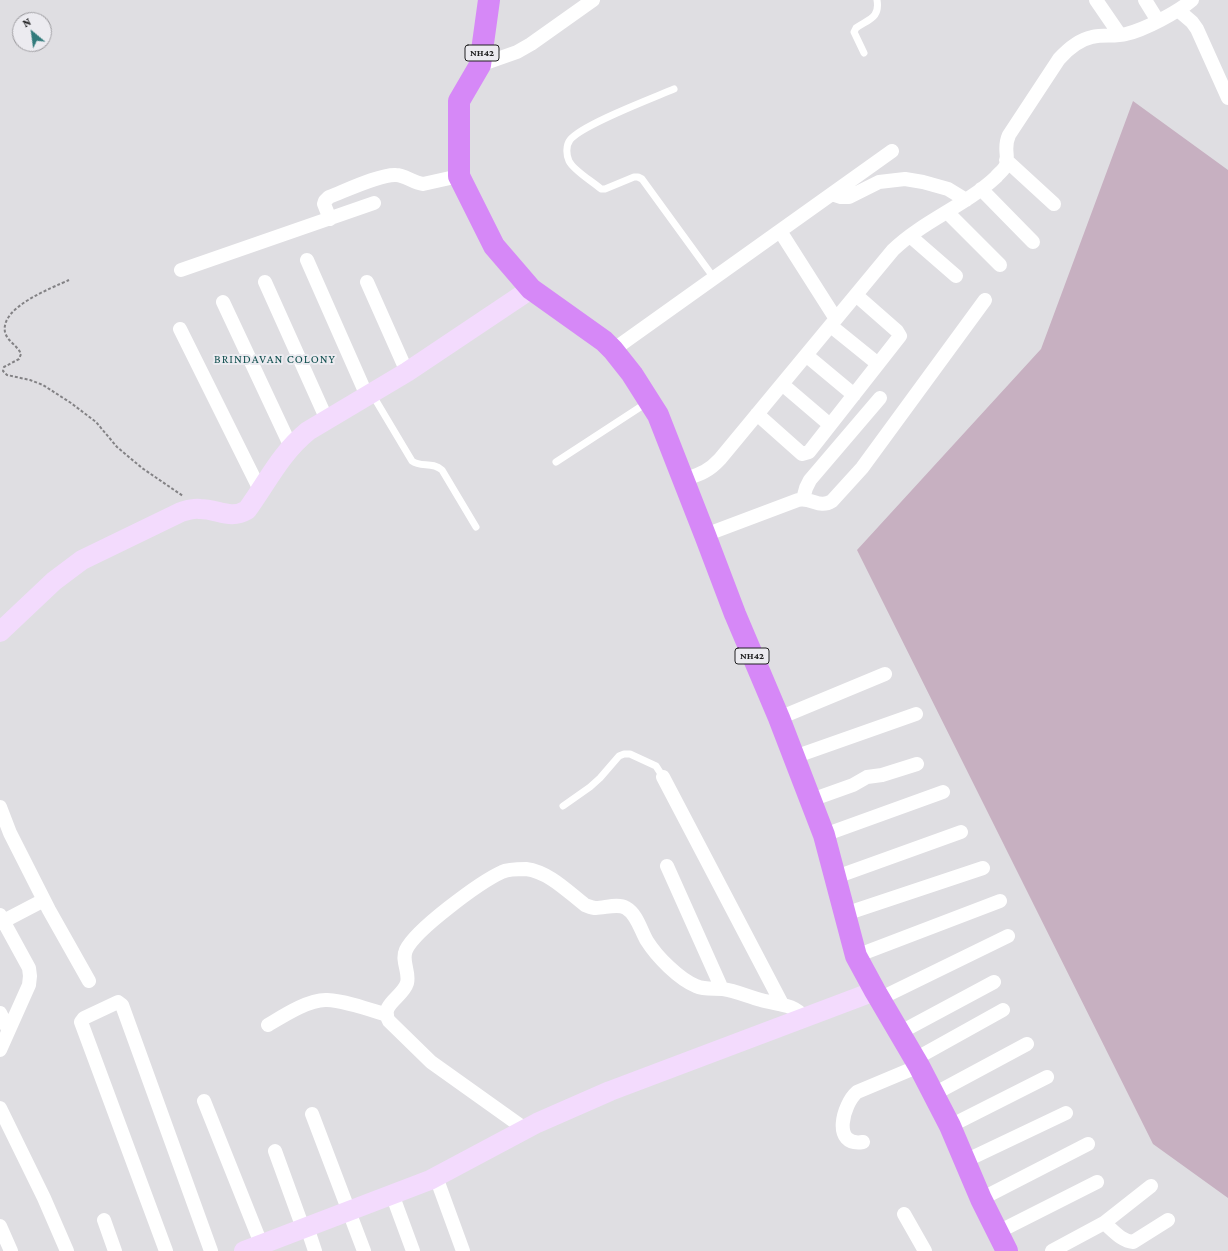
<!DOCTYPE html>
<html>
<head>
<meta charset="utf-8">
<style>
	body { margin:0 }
	#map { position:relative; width:1228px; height:1251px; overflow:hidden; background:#dfdee2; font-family:"Crimson Pro",serif }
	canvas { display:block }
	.north { position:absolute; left:12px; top:12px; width:40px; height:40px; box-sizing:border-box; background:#ecebf0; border:1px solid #9b9a9e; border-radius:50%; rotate:331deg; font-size:11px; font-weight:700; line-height:16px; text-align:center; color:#212122 }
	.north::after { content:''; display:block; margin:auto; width:14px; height:18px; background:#327b7c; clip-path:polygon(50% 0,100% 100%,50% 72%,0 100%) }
</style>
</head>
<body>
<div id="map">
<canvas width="1228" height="1251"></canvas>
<div class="north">N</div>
</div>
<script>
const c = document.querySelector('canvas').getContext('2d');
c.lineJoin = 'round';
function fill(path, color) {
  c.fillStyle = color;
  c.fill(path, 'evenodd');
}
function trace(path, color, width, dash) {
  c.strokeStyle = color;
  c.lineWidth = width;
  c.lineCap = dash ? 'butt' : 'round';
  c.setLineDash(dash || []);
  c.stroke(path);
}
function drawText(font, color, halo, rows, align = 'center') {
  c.font = font + ' "Crimson Pro",serif';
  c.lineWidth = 4;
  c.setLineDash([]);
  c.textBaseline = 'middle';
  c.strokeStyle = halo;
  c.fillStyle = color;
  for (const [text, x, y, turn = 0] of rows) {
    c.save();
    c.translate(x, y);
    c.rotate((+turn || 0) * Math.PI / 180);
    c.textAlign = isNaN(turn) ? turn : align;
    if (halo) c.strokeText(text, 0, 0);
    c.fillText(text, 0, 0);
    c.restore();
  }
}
fill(new Path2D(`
	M1133,101L1228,170V1198L1153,1144L857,550L1041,349Z`), '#c7b0c1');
trace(new Path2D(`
	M69,280C52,288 0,307 5,332C7,341 18,346 21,354L19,359L4,367L3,371L7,375L30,380L43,385L71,403L96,422L117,447L142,468L183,496`), '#838285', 2, [3, 2]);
trace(new Path2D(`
	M864,53L854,32L856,28C869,19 880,18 877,0
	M674,89C653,98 581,125 570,140C566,145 566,155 569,161C574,171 592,181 601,189H605L634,177H638L642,179L714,278
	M372,394L412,461C421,468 432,461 442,470L476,527
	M556,462L648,402
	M563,806L590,787L600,778L619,756L624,754H630L656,766L663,777`), '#fff', 7);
trace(new Path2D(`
	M1096,0L1120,35
	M1145,0L1158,21
	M1178,10L1192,22L1197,29L1228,98
	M480,65L517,52L531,44L593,0
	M1006,160L1054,204
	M981,189L1033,242
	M832,194L841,197H849L879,182L905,179L923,182L948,189L966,200
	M947,212L1000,265
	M330,219L324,204L325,201L329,197C345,191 380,174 396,175C405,175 413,183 423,184L459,176
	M780,231L836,319
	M910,236L956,276
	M307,260L367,396
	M181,270L374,203
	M265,282L327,420
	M367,282L407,372
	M223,302L291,447
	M831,326L878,364
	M180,329L260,490
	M613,350L892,151
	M806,355L854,395
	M782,384L830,425
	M757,414L802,454L809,452L900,336L897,331L856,295
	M683,480C700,474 708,472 720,459L893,250C923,221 965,206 996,177C999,173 1004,170 1006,165C1009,155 1003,148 1009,135L1059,59C1068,49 1078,40 1092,37C1103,34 1115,37 1126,34C1144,30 1178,12 1192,0
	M803,499L806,488L810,480L880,398
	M705,535L798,500C812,497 819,509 832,501L862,468L985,300
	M779,718L885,674
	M794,757L916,714
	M663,777L782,1004
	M811,800L853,785L867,777L882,775L917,764
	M0,807L10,833L49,910L89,981
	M824,835L943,792
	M667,866L722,989
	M836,877L961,832
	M845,914L983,868
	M0,915L29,968L30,976L29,985L0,1050
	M0,923L44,900
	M856,956L1000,901
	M879,999L1008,936
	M0,1013L8,1029
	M268,1025C283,1016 309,999 327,1000C346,1001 368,1009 387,1015
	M899,1033L994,982
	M915,1059L1003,1010
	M934,1094L1027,1044
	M204,1101L264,1251
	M0,1108L44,1198L67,1251
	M312,1114L364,1251
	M950,1126L1047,1077
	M525,1129L431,1062L389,1021C379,1005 403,997 407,983C410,972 401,961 406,950C415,930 480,882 502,872C508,869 518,869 526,869C549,872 567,891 585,905C588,906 592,908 596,908C605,908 618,903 626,908C637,914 641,931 647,941C657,957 679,979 696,986C705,990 714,988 723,989C736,991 749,997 761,1000C778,1005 793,1003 805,1018
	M863,1142C831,1147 843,1104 857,1092L919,1066
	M275,1151L303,1228
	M965,1161L1066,1113
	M436,1177L463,1251
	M392,1194L413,1251
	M981,1199L1088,1144
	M904,1214L925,1251
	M104,1220L115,1251
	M1104,1223C1113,1230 1121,1241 1133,1242L1168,1220
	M0,1226L11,1251
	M307,1227L315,1251
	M998,1232L1097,1182
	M166,1251L81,1022L84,1018L118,1002L122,1005L211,1251
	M1052,1251L1104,1223L1151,1186`), '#fff', 14);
trace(new Path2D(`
	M0,632L54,581L82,560L181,512C188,510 193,508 200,509C218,509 230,520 247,510C268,481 280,454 308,431L407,372L531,289
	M244,1251L430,1180L537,1123L610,1091L875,991`), '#f3dbfd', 20);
trace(new Path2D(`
	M489,0L480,65L459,101V176L494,246L531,289L604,341L613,350L632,374L658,415L705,535L735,614L779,718L824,835L856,956L875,991L919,1066L950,1126L981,1199L1007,1251`), '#d688f7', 22);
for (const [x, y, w] of [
	[482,53,34],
	[752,656,34]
]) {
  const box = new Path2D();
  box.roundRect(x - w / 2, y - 8, w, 16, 3);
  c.fillStyle = '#ecebf0';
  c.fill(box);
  trace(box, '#212122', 1);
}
drawText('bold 10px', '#212122', null, [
	["NH42",482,53],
	["NH42",752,656]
]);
c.letterSpacing = '1px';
drawText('12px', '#125050', '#ecebf0', [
	["BRINDAVAN COLONY",275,359]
]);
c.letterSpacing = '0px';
</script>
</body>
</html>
